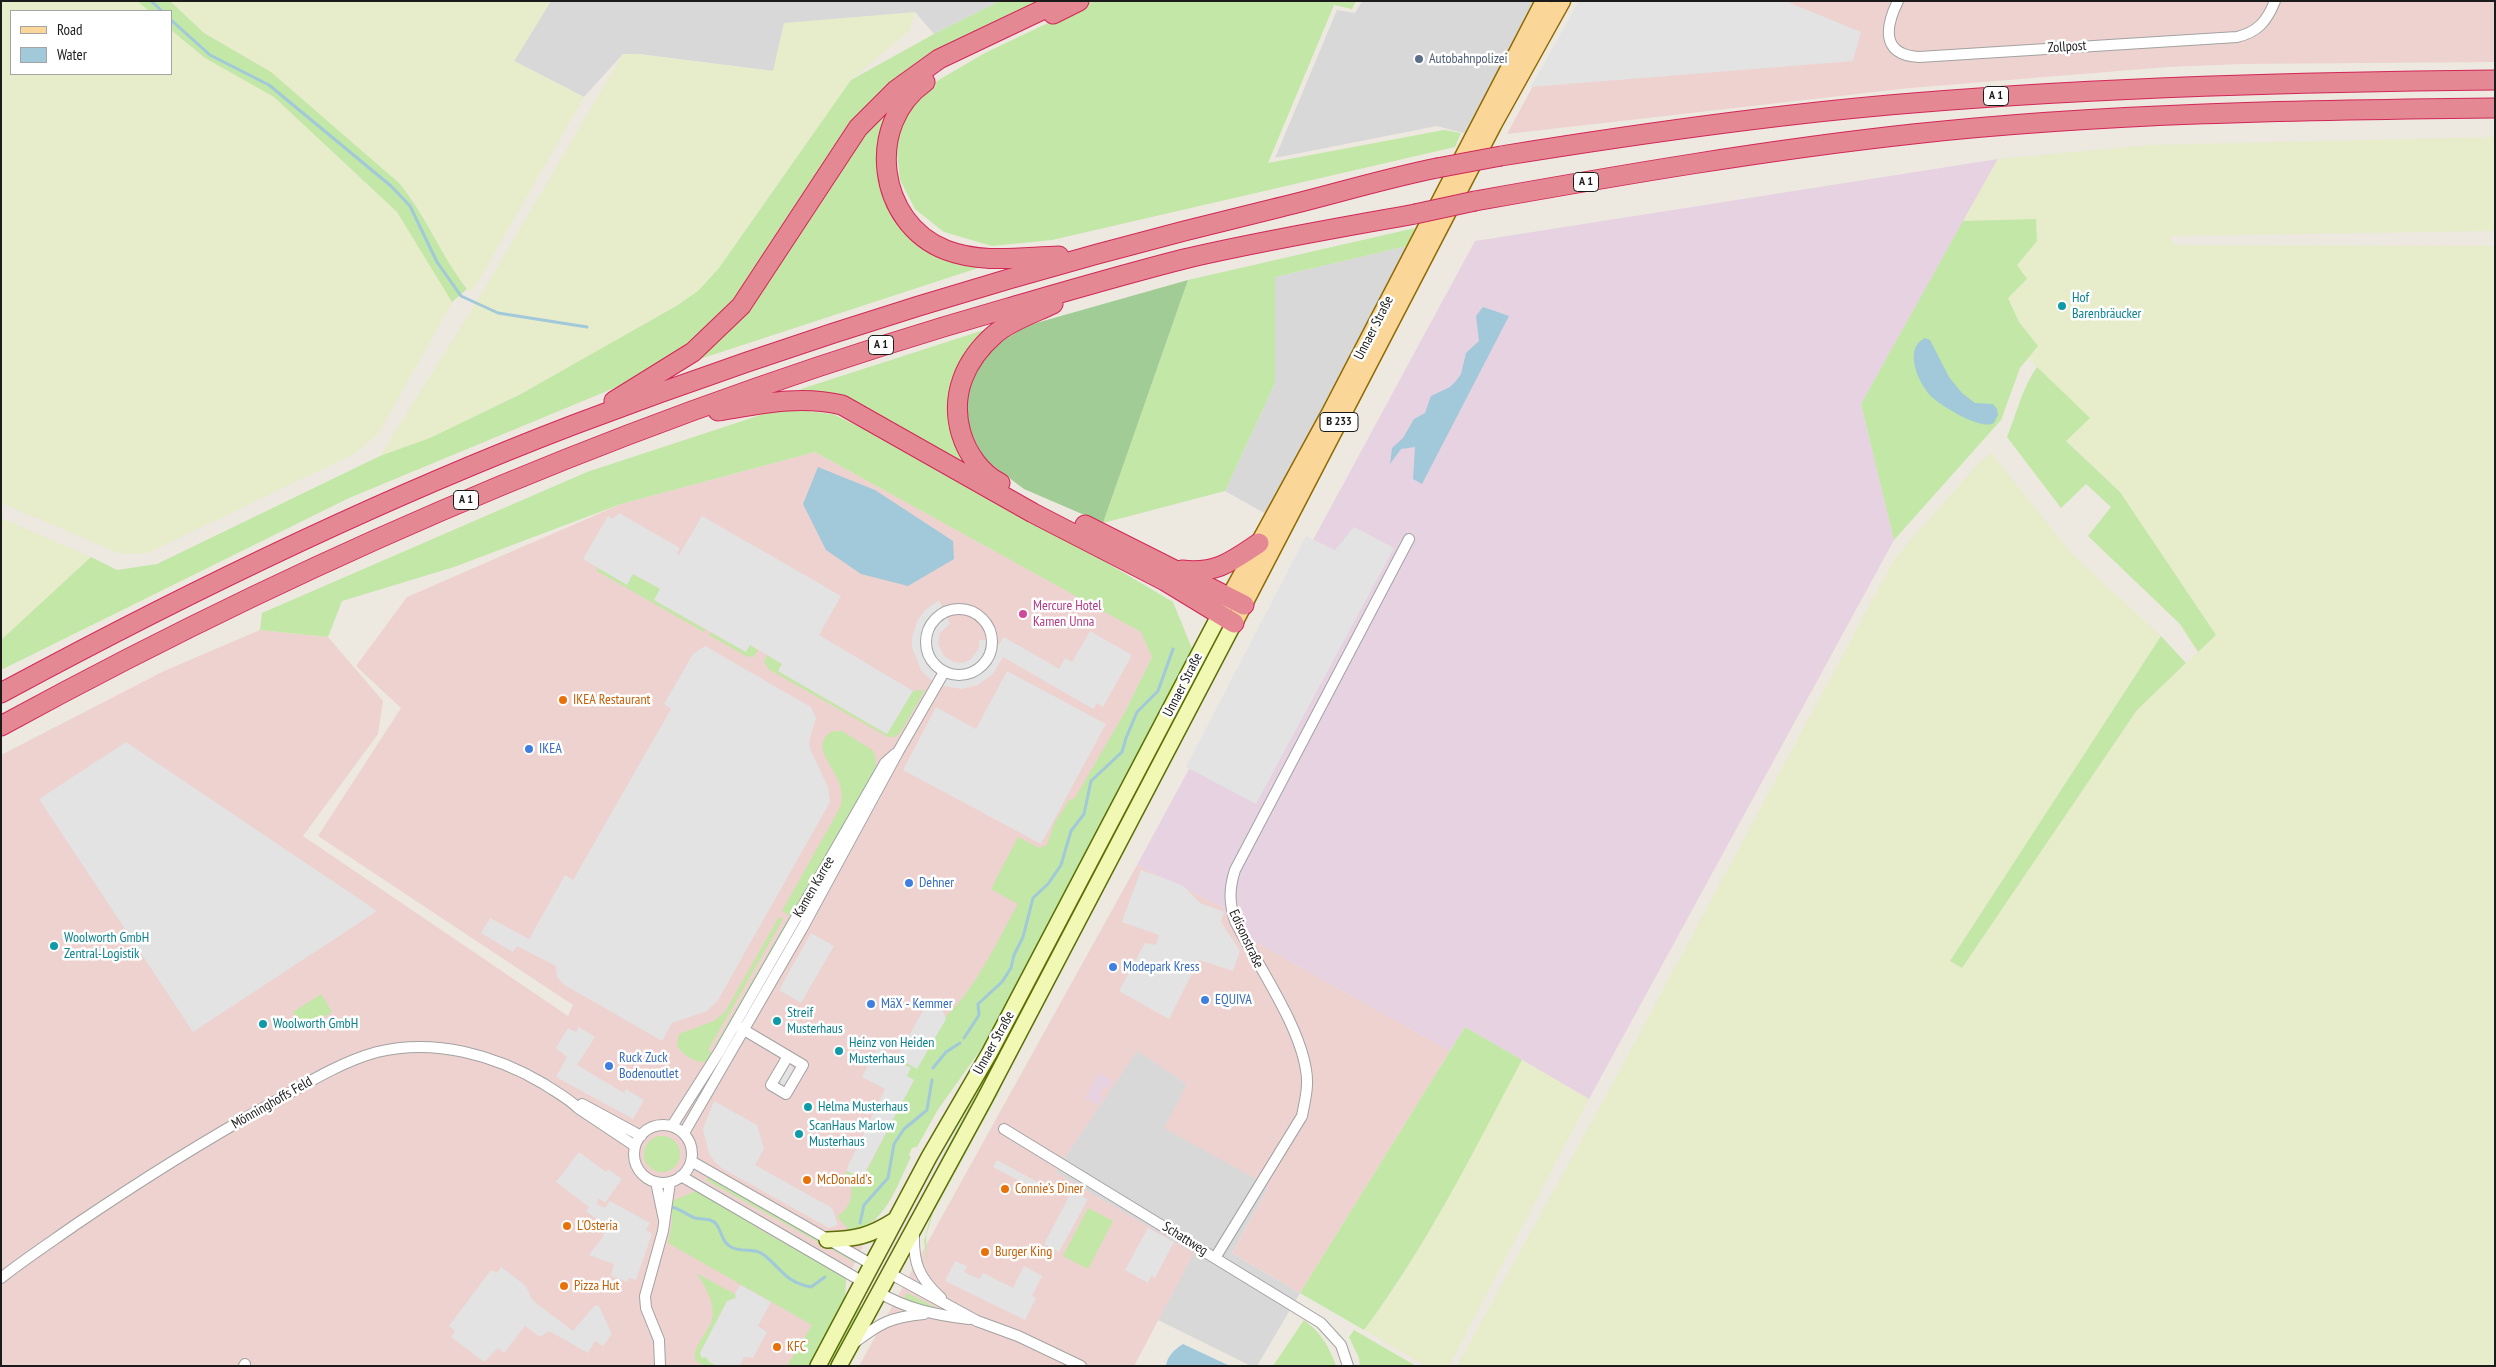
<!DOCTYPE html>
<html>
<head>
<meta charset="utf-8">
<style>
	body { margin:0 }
	#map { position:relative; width:2496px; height:1367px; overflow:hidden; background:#ede9e0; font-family:"PT Sans Narrow",sans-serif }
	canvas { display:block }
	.frame { position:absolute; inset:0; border:2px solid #1b1b1b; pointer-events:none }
	.legend { position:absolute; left:10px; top:10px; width:162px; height:65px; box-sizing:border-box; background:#fff; border:1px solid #a4a4a4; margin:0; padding:6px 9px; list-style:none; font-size:15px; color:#1b1b1b }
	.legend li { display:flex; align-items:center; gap:10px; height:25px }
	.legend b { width:25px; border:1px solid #a4a4a4 }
</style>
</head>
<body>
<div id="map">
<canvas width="2496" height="1367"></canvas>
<div class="frame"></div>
<ul class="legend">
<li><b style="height:6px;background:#fad698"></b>Road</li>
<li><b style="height:14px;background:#a1c9da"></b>Water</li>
</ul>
</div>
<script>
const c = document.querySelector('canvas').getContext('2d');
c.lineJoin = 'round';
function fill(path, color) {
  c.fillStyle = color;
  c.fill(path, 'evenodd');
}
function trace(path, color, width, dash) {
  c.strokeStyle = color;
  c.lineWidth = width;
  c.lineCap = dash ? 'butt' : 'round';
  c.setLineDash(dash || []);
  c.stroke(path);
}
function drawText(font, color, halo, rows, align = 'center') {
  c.font = font + ' "PT Sans Narrow",sans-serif';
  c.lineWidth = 5;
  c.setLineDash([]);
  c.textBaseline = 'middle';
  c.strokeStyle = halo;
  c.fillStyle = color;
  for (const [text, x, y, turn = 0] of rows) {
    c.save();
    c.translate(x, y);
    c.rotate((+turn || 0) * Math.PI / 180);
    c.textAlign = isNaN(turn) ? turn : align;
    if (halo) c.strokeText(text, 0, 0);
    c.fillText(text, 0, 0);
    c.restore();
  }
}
fill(new Path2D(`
	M551,1H1000L934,34L915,12L773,71L638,54H623L584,97L514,61Z
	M1362,1H1533L1467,134L1437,126L1275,158L1337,10L1355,13Z
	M1407,246L1266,514L1225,491L1275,383V277Z
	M1137,1050L1187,1084L1256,1179L1268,1188L1232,1253L1300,1293L1257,1366H1251L1158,1320L1193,1254L1055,1172Z`), '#d9d8d8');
fill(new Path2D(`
	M1579,1H2495V62L2241,64L2168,67L1910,88L1507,134Z
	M815,452L1142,632L1152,657L804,1366H1V755L164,671L260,630L328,637L383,701L378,734L303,836L568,1016L573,1005L318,836L401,708L356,666L407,597L621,504Z
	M1137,865L1223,907L1234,930L1450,1051L1300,1293L1232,1253L1268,1188L1256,1179L1164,1128L1187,1084L1137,1051L1055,1172L1194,1253L1134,1366H859Z`), '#eed2cf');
fill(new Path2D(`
	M1998,159L1861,404L1894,540L1589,1099L1465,1027L1450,1051L1234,930L1223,907L1137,865L1475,241Z
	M1099,1073L1112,1080L1108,1089L1104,1087L1100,1095L1103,1097L1098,1105L1085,1098Z`), '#e6d2e1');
fill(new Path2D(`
	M1,1H137L149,11H11V74H171V30L205,58L274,97L397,212L452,302L379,433L356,453L148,553L121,554L1,503Z
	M170,1H551L514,61L584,97L472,292L457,277L412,198L399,183L271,72L204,33Z
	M915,12L910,30L851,80L719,268L699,290L678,305L521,394L430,438L380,456L482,293L623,54H638L773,71L784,23Z
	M2495,137V231L2170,236L2174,245L2495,246V1366H1457L1609,1090L1895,558L1978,464L1991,453L2072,554L2161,636L1950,961L1962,968L2137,710L2216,635L2120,492L2066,440L2089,418L2028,358L2038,346L2019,322L2008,298L2016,265L2037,241L2036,219L1963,221L1998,159L2149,145Z
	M1,518L91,557L1,640Z
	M1522,1060L1589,1099L1449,1366H1426L1364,1330L1393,1291L1433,1226Z`), '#e7eccb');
fill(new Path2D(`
	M137,1H170L204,33L271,72L399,183C426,215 441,256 467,289L452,302L397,212L274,97L205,58L171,30V11H149Z
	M1000,1H1047L939,53L877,95L822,170L734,301L689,344L636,379L349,498L1,670V640L91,557L117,570L157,564L380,456L430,438L521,394L678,305L699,290L719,268L851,80L934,34Z
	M1094,1H1356L1352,9L1334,5L1268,163L1444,130L1461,133L1455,147L1052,240L992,246L944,232L915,209L900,180L896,143L908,110L937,81L985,53Z
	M885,110L889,113L902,220L981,267L700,359L698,355L862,137Z
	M2036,219L2037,241L2017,265L2027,279L2008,298L2019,322L2038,346L2020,368L2001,420L1894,540L1861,404L1963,221Z
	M1415,228L1407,246L1275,277V383L1225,491L1103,523L1188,280Z
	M987,329L988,332C967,359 939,388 950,426C954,440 964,455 971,468L803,394L801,389Z
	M2037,367L2090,418L2066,441L2120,492L2216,635L2198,652L2180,624L2088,536L2111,507L2086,484L2061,508L2007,437C2017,413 2022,388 2037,367Z
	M782,408L833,414L909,451L1077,545L1173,602L1193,651L991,1035L937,1111L917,1147L912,1148L909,1155L911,1157C897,1184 885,1229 849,1230L837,1216C852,1209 857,1186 844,1176L847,1171L863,1178L914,1080L907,1076L910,1068L902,1063L903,1061L917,1068L946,1019L945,1017C976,989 997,941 1018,904L991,889L1018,837L1039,848L1047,845L1054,824L1069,800L1075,798L1125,712L1152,657L1141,632L815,452L621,504L454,567L342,601L328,637L260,630L262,613L587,472Z
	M648,549L636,576L657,587L674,564L654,600L706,630L704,632L597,571V568L603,571Z
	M766,617L753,647L758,650L753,657L746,656L709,635L710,632L746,652Z
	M2161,636L2186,663L2137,710L1962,968L1950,961Z
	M767,655L782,664L778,671L887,734L913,691L925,690L900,733L894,737H888L770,670L764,662Z
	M833,731H842L872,750C877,756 876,764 875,771L792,917L782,911L841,806C842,798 842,790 839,782C833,766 809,743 833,731Z
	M779,917L783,919L708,1050L714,1054L708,1061C697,1065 682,1055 677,1045L679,1034L714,1021L725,1012Z
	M786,922L789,923L717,1048L714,1047Z
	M321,994L332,1012L305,1030L293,1012Z
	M1465,1027L1522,1060C1473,1152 1427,1246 1364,1330L1300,1293Z
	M991,1065L994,1066L895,1254L892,1252Z
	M1005,1075L1006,1076L998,1094L933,1213L926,1236L927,1262L924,1241L932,1211Z
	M644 1154a18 18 0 1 1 36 0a18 18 0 1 1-36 0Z
	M708,1177L858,1260L856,1263L706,1180Z
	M698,1190L764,1232L840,1274L846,1280L845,1298L842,1308L812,1366H787L812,1325L668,1243L672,1224V1201Z
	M1088,1208L1113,1221L1088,1269L1063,1256Z
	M696,1273L735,1294L736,1297L727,1302L700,1353L717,1366C673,1366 707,1337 712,1320C716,1305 705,1285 696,1273Z
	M907,1293L947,1313L903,1300Z
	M858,1305L861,1307L831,1366H826Z
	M1304,1320C1321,1333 1329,1346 1336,1366H1273Z
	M1354,1330L1416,1366H1360L1359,1358L1349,1337Z`), '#c2e7a6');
fill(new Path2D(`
	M1188,280L1103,523L1024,489L985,460L966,423L967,382L990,348L1029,325Z`), '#a2cc95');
fill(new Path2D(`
	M1579,1H1785L1861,32L1853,61L1531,87Z
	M619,513L680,548L677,553L679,555L702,516L841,596L819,635L913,691L887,734L778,671L782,664L767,655L750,645L746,652L654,600L660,589L657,587L633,574L627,585L583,559L608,516L613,519Z
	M1354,527L1394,548L1256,804L1186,767L1306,536L1335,550Z
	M939,600L950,624L940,633L938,644L944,656L954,662L962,663L971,659L979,648V640H987V643L999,644L1004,637L1059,669L1065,658L1072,662L1090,631L1132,655L1103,707L1097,703L1093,709L1003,657L993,674L978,685L962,689L943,686L931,680L921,670L912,647V637L918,620L924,611Z
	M705,646L811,707L816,718L809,741L810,749L828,787L830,802L718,1000L707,1011L672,1023L662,1041L563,984L557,977L556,966L517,946L513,952L481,933L490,918L529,939L565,875L573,880L671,709L664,704L693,654Z
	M1007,671L1106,724L1041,844L903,770L936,707L976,729Z
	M126,742L377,911L193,1032L39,799Z
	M1141,870L1182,885L1200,903L1224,912L1221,922L1240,951L1233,971L1199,960L1169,1019L1119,991L1145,943L1156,945L1159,935L1122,922Z
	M811,933L834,946L801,1003L779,990Z
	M929,1000L942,1008L946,1019L917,1069L903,1061L902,1063L911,1068L907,1076L914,1080L862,1178L847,1171V1168L885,1089L862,1077L878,1046L897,1057Z
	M579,1027L595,1037L577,1065L624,1093L626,1089L644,1100L633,1119L556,1077L567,1057L556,1048L568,1028L576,1032Z
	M789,1062L794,1070L784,1088L779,1080Z
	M714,1101L757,1125L764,1149L755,1165L832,1208L838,1225L829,1228L723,1169L715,1162L709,1154L703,1129Z
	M579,1152L606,1172L608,1169L622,1179L605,1203L598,1198L597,1204L605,1208L610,1201L650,1223L646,1230L652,1234L636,1280L629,1278L627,1282L611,1276L614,1264L589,1255L602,1238L607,1227L586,1211L589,1207L556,1182Z
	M997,1160L1043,1185L1039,1191L993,1167Z
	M1072,1191L1088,1199L1059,1252L1044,1244Z
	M1148,1228L1174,1242L1155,1278L1151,1276L1148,1283L1125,1270Z
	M955,1261L967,1266L964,1272L979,1279L983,1273L1013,1288L1024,1266L1042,1276L1032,1296L1036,1298L1025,1320L945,1281Z
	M501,1267L526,1286L532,1300L573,1331L595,1305L599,1306L612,1334L603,1346L595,1341L588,1353L549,1331L540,1337L525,1326L504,1353L498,1348L484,1362L451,1337L455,1331L449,1326L491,1270L497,1273Z
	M740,1285L771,1302L758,1326L767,1332L753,1358L744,1357L740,1366H717L709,1362L706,1357L702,1358L700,1353L727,1301L736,1298L735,1294Z`), '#e3e3e3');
fill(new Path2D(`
	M1483,307L1509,316L1422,484L1413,479L1415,447L1401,449L1390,464L1392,448L1403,438L1414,419L1425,413L1431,396L1450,387L1456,381L1461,374L1466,353L1479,341L1476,316Z
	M1925,338L1930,340L1949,377L1962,393L1975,403L1993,404L1997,409L1998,415L1994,423C1982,431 1943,407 1933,398C1919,386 1902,348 1925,338Z
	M818,467L875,490L953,541L954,559L908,586L861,574L826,550L803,504Z
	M1183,1344L1230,1366H1166C1167,1356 1175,1349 1183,1344Z`), '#a1c9da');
trace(new Path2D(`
	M151,1L162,11
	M171,20L210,55L269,85L391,186L410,206L437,262L461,296L498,313L587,327
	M964,1038L979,1015L978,1004L1002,982L1011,968L1014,955L1023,937L1033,898L1048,884L1061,865L1071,831L1084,814L1091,781L1122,752L1126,738L1137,712L1158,691L1173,649
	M933,1068L946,1052L960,1043
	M671,1207C682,1209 686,1215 695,1218C704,1220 711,1217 717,1225C722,1233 722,1242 731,1247C741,1253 755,1247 764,1255C783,1270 785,1282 811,1287L825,1277
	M860,1223L864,1205L888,1178L894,1144L904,1129L927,1110L932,1080`), '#a1c9da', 3);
const minor = new Path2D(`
	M1898,1C1885,27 1881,55 1919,57L2237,37C2258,32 2267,21 2275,1
	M926 642a33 33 0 1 1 66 0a33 33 0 1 1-66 0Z
	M739,1027L803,1065L786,1094L771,1085L788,1056
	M582,1104L641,1136
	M634 1154a29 29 0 1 1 58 0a29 29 0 1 1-58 0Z
	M672,1126L719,1052L885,763L895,754
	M1004,1129L1321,1323L1341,1345L1348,1366
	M684,1133L803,927L898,752L944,672
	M691,1161L871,1264
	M681,1176L863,1282
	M656,1182L664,1220
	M914,1232C913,1262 918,1277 941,1298
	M1215,1258L1302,1116C1305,1100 1309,1086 1306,1070C1299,1024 1257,964 1235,921C1229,902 1229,889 1235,870L1409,539
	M889,1273L977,1321L1018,1336L1081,1366
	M1,1278C25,1259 51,1242 75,1225C137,1183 200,1143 265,1107C301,1087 337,1063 377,1052C435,1038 495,1055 544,1084C556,1092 568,1098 578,1108L635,1146
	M878,1292C907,1309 935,1315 969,1319
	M854,1343C880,1323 891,1317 924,1314
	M244,1366L245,1364
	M660,1366L659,1340L646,1308L645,1296L663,1231L670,1182`);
const secondary = new Path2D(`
	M827,1240C856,1239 870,1236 895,1220
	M818,1366L929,1157L990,1052L1220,614
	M839,1366L984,1100L1234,623`);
const primary = new Path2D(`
	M1224,607L1330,413L1544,1
	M1234,623L1493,125L1562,1`);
const motorway = new Path2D(`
	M1053,14L1079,1
	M925,82C865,124 877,223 946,250C982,264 1022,257 1059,256
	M1501,156C1637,134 1775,114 1913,103C2107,87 2301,82 2495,80
	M1475,201C1621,175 1766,150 1913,134C2106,113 2301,110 2495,108
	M614,401L693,352L741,306L858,128L896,90L939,59L1061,1
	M718,411C761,404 799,395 842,405L1033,513L1165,581L1234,623
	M1000,483C981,474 967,453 961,433C950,395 965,360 995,334C1010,321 1034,313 1053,304
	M1085,525L1244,605
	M1182,570C1217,574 1232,561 1259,543
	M1,693C186,593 377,500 573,425C802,338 1035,266 1273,209C1328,196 1382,179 1437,168
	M1,726C321,551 658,408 1008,308C1067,291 1125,274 1184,259C1260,241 1338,228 1415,214`);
trace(minor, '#a2a2a2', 12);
trace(secondary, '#5c6e06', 18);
trace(primary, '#8f6a02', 19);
trace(motorway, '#d22656', 21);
trace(minor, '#fff', 10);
trace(secondary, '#f0f8b3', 15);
trace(primary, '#fad698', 16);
trace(motorway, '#e48893', 19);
const motorwayBridge = new Path2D(`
	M1437,168L1501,156
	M1415,214L1475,201`);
trace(motorwayBridge, '#d22656', 21, []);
trace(motorwayBridge, '#e48893', 19);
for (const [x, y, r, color] of [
	[1419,59,5,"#5c6f8a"],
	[2062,306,5,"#0f9aa8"],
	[1023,614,5,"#d1479c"],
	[563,700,5,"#e8710a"],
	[529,749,5,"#3f7fe0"],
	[909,883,5,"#3f7fe0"],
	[54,946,5,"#0f9aa8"],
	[1113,967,5,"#3f7fe0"],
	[1205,1000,5,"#3f7fe0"],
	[871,1004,5,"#3f7fe0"],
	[777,1021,5,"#0f9aa8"],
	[263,1024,5,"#0f9aa8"],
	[839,1051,5,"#0f9aa8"],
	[609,1066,5,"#3f7fe0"],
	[808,1107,5,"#0f9aa8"],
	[799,1134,5,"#0f9aa8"],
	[807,1180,5,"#e8710a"],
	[1005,1189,5,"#e8710a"],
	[567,1226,5,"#e8710a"],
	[985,1252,5,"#e8710a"],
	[564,1286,5,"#e8710a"],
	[777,1347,5,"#e8710a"]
]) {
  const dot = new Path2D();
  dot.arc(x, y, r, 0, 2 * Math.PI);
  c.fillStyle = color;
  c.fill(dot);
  trace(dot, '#fff', 2);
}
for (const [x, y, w] of [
	[1996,96,25],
	[1586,182,25],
	[881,345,25],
	[1339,422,38],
	[466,500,25]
]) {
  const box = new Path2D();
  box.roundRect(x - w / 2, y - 9.5, w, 19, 4);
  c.fillStyle = '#fff';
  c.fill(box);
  trace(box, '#1b1b1b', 1);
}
drawText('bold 12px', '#1b1b1b', null, [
	["A 1",1996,96],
	["A 1",1586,182],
	["A 1",881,345],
	["B 233",1339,422],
	["A 1",466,500]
]);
drawText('14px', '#1b1b1b', '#fff', [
	["Zollpost",2067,47,-4],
	["Unnaer Straße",1374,328,-63],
	["Unnaer Straße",1183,685,-63],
	["Kamen Karree",814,887,-60],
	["Edisonstraße",1246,939,65],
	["Unnaer Straße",994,1043,-61],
	["Mönninghoffs Feld",272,1103,-30],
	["Schattweg",1185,1239,32]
]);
drawText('14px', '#4e5e75', '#fff', [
	["Autobahnpolizei",1429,59]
], 'left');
drawText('14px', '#0d838f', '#fff', [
	["Hof",2072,298],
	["Barenbräucker",2072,314],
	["Woolworth GmbH",64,938],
	["Zentral-Logistik",64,954],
	["Streif",787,1013],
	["Musterhaus",787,1029],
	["Woolworth GmbH",273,1024],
	["Heinz von Heiden",849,1043],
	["Musterhaus",849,1059],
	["Helma Musterhaus",818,1107],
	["ScanHaus Marlow",809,1126],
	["Musterhaus",809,1142]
], 'left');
drawText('14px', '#b23c85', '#fff', [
	["Mercure Hotel",1033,606],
	["Kamen Unna",1033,622]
], 'left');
drawText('14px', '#c56008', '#fff', [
	["IKEA Restaurant",573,700],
	["McDonald's",817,1180],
	["Connie’s Diner",1015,1189],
	["L'Osteria",577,1226],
	["Burger King",995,1252],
	["Pizza Hut",574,1286],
	["KFC",787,1347]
], 'left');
drawText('14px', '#366cbe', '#fff', [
	["IKEA",539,749],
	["Dehner",919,883],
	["Modepark Kress",1123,967],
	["EQUIVA",1215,1000],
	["MäX - Kemmer",881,1004],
	["Ruck Zuck",619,1058],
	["Bodenoutlet",619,1074]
], 'left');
</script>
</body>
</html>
